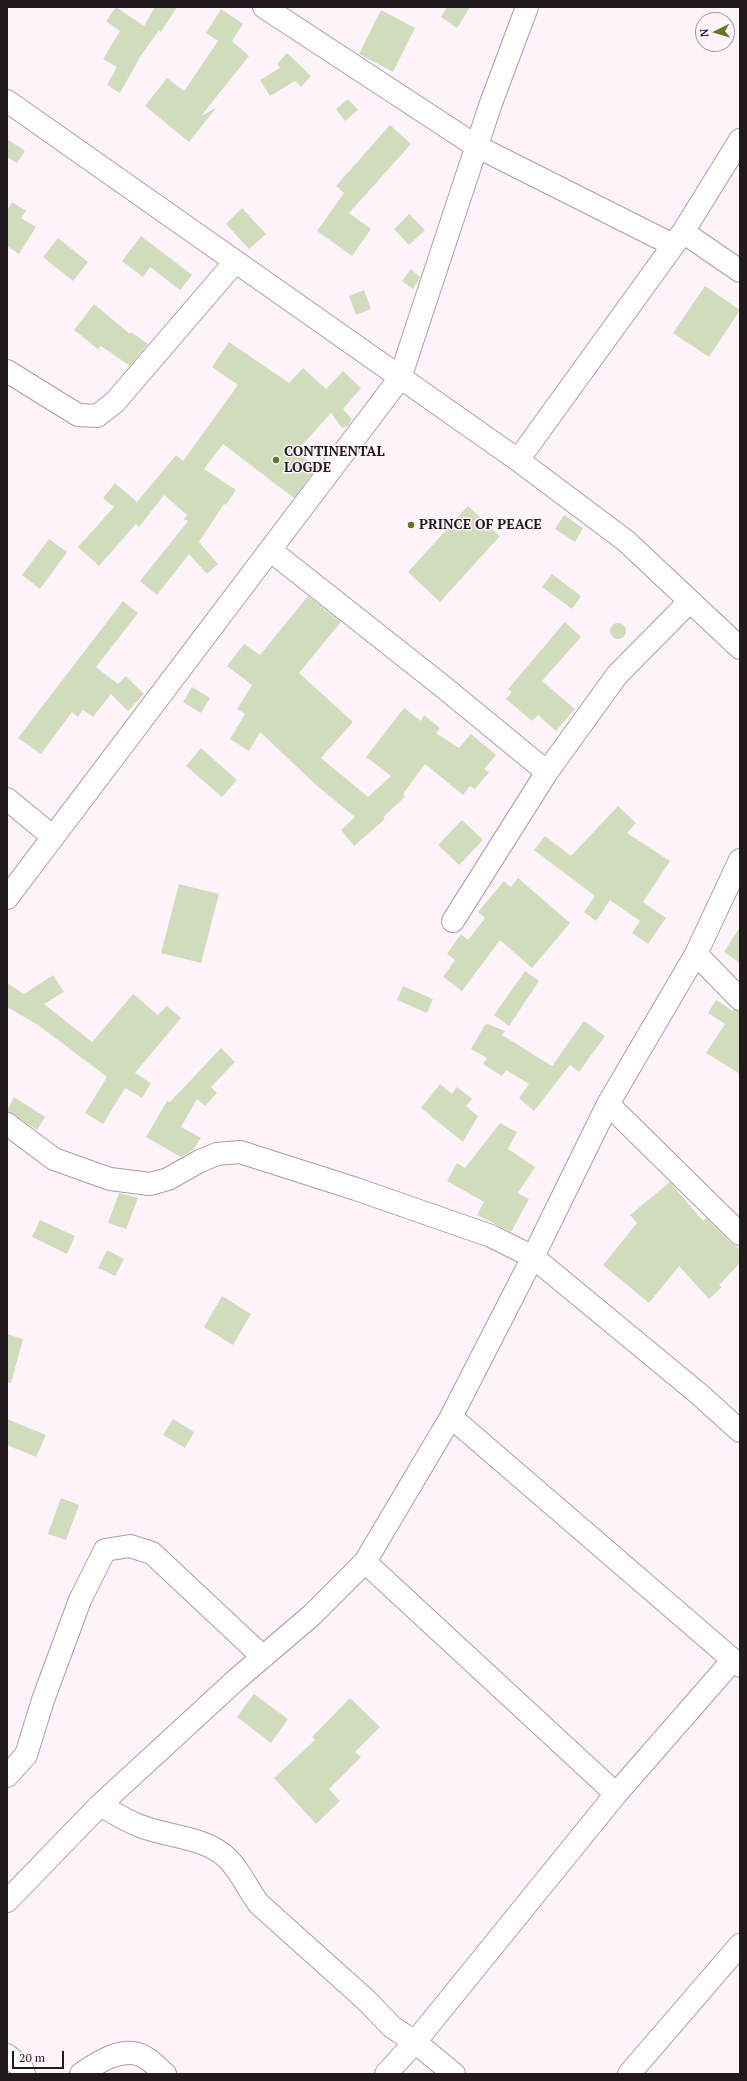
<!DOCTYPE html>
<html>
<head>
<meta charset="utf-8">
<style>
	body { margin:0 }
	#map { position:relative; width:747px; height:2081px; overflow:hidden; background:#fef3fa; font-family:"PT Serif",serif }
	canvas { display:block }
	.frame { position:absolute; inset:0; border:8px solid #22191f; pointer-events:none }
	.north { position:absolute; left:695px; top:12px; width:40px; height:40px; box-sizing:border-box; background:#fef3fa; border:1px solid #a69ca2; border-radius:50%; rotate:265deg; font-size:11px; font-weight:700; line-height:16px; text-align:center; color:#22191f }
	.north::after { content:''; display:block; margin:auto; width:14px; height:18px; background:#617627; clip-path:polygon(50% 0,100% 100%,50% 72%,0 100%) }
	.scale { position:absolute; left:12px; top:2051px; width:52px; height:18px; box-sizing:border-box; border:2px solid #22191f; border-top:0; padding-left:5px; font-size:12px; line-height:14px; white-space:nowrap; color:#22191f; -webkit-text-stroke:3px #fef3fa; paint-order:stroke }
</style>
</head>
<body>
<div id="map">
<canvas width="747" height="2081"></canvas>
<div class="frame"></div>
<div class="north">N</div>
<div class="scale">20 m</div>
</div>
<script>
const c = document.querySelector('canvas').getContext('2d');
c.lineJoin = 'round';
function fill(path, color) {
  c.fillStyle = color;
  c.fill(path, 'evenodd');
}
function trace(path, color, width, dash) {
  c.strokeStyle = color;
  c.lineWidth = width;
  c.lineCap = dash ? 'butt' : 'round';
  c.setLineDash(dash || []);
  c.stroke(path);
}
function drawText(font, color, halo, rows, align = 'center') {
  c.font = font + ' "PT Serif",serif';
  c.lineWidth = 3;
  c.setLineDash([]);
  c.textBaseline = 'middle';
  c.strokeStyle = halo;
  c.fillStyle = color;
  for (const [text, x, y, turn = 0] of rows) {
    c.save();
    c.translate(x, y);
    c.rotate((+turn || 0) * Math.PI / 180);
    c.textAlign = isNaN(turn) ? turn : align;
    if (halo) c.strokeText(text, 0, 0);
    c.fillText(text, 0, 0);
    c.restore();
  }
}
fill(new Path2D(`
	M116,7L144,26L155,7H177L161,32L159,30L140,57L120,93L107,85L117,67L103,59L120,31L106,21Z
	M447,7H470L457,28L441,17Z
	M221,9L243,24L232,41L249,56L201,116L216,108L189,142L145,106L167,78L184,91L218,41L206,33Z
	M381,10L415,28L393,72L359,54Z
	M287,53L311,76L301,87L295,81L270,96L260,80L280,68L277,64Z
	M348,99L358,110L345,121L336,109Z
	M390,125L411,144L349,213L371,229L352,256L317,231L344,193L336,186Z
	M7,139L25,151L17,163L7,157Z
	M12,202L26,211L21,218L36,227L19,254L7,246V210Z
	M242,208L266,234L249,249L226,224Z
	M409,214L425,230L409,245L394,229Z
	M141,236L192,275L180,290L150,267L143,277L122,261Z
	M58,238L88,262L73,281L43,257Z
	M411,269L420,277L413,289L402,281Z
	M705,286L740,310L709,357L673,333Z
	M364,290L371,309L356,315L349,296Z
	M94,304L130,334L131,332L148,344L130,366L101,346L98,349L74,330Z
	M229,342L289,383L303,368L326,389L343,371L361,388L343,409L352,419L348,426L342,428L331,413L296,452L317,467L294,498L223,444L204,469L236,490L226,505L224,504L199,542L218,564L207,574L189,554L157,595L140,581L188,521L184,519L187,515L164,495L139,527L136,524L99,566L78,547L114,507L103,498L115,483L137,502L176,455L183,461L238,385L212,367Z
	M468,506L500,536L440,602L408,572Z
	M564,515L583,528L575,542L555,529Z
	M49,539L67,552L40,589L22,575Z
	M552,574L581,596L572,609L542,587Z
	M308,596L341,622L299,673L353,722L321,758L368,797L391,776L366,757L404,708L421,721L424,715L440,728L436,733L459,748L471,734L496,755L484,769L489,772L475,789L470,786L463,795L425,764L403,794L405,797L383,817L385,819L354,846L341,830L355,817L316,785L260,732L249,751L230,739L245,714L237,709L252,685L227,666L244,644L260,655Z
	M123,601L138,613L96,667L118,684L126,676L144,694L128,711L111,694L93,717L83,710L78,717L72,712L41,754L18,738Z
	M565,622L581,637L542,681L575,709L556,731L538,715L532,721L506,699L512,692L508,689Z
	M610 631a8 8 0 1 1 16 0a8 8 0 1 1-16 0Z
	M192,687L210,698L201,713L183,702Z
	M201,748L237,780L222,797L186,766Z
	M618,806L636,823L627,833L670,861L643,902L666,918L648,944L632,933L640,921L610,900L596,921L584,912L595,896L534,850L545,836L571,856Z
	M462,820L483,840L459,865L438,845Z
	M518,878L570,923L532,968L500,940L462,991L443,977L455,960L447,954L461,934L468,940L485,918L478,912L504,881L511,887Z
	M179,884L219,894L201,963L161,953Z
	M740,927V963L724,952Z
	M525,971L539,981L509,1026L494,1015Z
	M53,975L64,992L44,1004L92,1042L133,994L158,1015L167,1006L181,1018L135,1073L151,1083L142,1098L125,1088L103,1124L85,1113L107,1077L38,1025L7,1007V983L24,994Z
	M403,986L433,999L427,1013L397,1000Z
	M716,1000L733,1011L734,1009L740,1011V1074L706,1053L725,1024L708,1013Z
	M584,1021L605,1036L579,1072L570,1065L534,1111L519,1098L529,1084L506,1070L502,1076L483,1064L487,1058L471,1049L485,1025L488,1024L505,1031L502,1035L552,1066Z
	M221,1048L235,1062L211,1087L217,1093L205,1106L197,1099L181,1127L201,1138L193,1150L181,1157L146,1137L167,1101L170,1102Z
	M440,1084L452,1094L457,1087L472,1099L466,1106L478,1116L463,1142L421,1108Z
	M14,1097L45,1117L37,1130L7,1111Z
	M500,1123L517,1132L508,1149L535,1167L518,1193L529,1199L511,1232L477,1215L484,1202L447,1181L457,1163L465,1168Z
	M670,1182L703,1221L706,1218L731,1243L740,1249V1263L719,1285L722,1287L709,1299L679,1266L649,1303L603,1265L637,1223L630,1215Z
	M119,1193L138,1198L126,1229L108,1223Z
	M40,1220L75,1236L67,1254L32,1237Z
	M107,1250L124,1259L115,1276L98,1268Z
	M222,1296L251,1314L233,1345L204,1327Z
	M7,1334L23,1339L11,1383L7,1382Z
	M7,1419L46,1435L36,1457L7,1445Z
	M173,1419L194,1432L185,1448L163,1435Z
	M61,1498L79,1505L66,1540L48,1534Z
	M254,1694L288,1719L271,1743L237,1717Z
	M350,1698L380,1727L355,1752L361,1757L329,1789L340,1801L316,1824L274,1778L315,1740L312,1737Z`), '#d1dcbd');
const minor = new Path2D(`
	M264,7L476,146L673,245
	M7,101L518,460L626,541L740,648
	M683,232L740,271
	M7,371L78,415L97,416L115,402L235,262
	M518,460L683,232L740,140
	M270,550L441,685L547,772
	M7,799L53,837
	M740,860L696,954L608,1104L533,1257L451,1417L740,1666
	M7,898L400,378L491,103L527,7
	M453,921L547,772L617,675L690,601
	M696,954L740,999
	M608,1104L740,1234
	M7,1124L54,1159L110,1179L150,1184L168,1179L200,1161L217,1154L240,1152L356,1189L491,1236L533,1257L699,1394L740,1431
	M365,1562L616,1794
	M7,1776L26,1755L43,1700L80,1600L105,1550L130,1546L152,1553L263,1657
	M100,1805C113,1812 126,1821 140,1826C168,1837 207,1837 228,1859C242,1873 248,1890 259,1904L366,2000L392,2027L415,2042L386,2074
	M7,1901L100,1805L237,1679L312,1615L365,1562L451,1417
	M7,2055L22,2068L24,2074
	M81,2074C98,2062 125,2044 146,2058C153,2062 159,2069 165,2074
	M454,2074L415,2042L616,1794L733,1660
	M629,2074L740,1945`);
trace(minor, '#b29aa8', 24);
trace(minor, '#fff', 22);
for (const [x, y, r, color] of [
	[276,460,4,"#617627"],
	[411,525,4,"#617627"]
]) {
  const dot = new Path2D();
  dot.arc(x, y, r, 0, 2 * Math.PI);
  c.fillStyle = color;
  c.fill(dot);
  trace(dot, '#fef3fa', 1.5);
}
drawText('bold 14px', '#22191f', '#fef3fa', [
	["CONTINENTAL",284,452],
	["LOGDE",284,468],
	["PRINCE OF PEACE",419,525]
], 'left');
</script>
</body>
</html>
